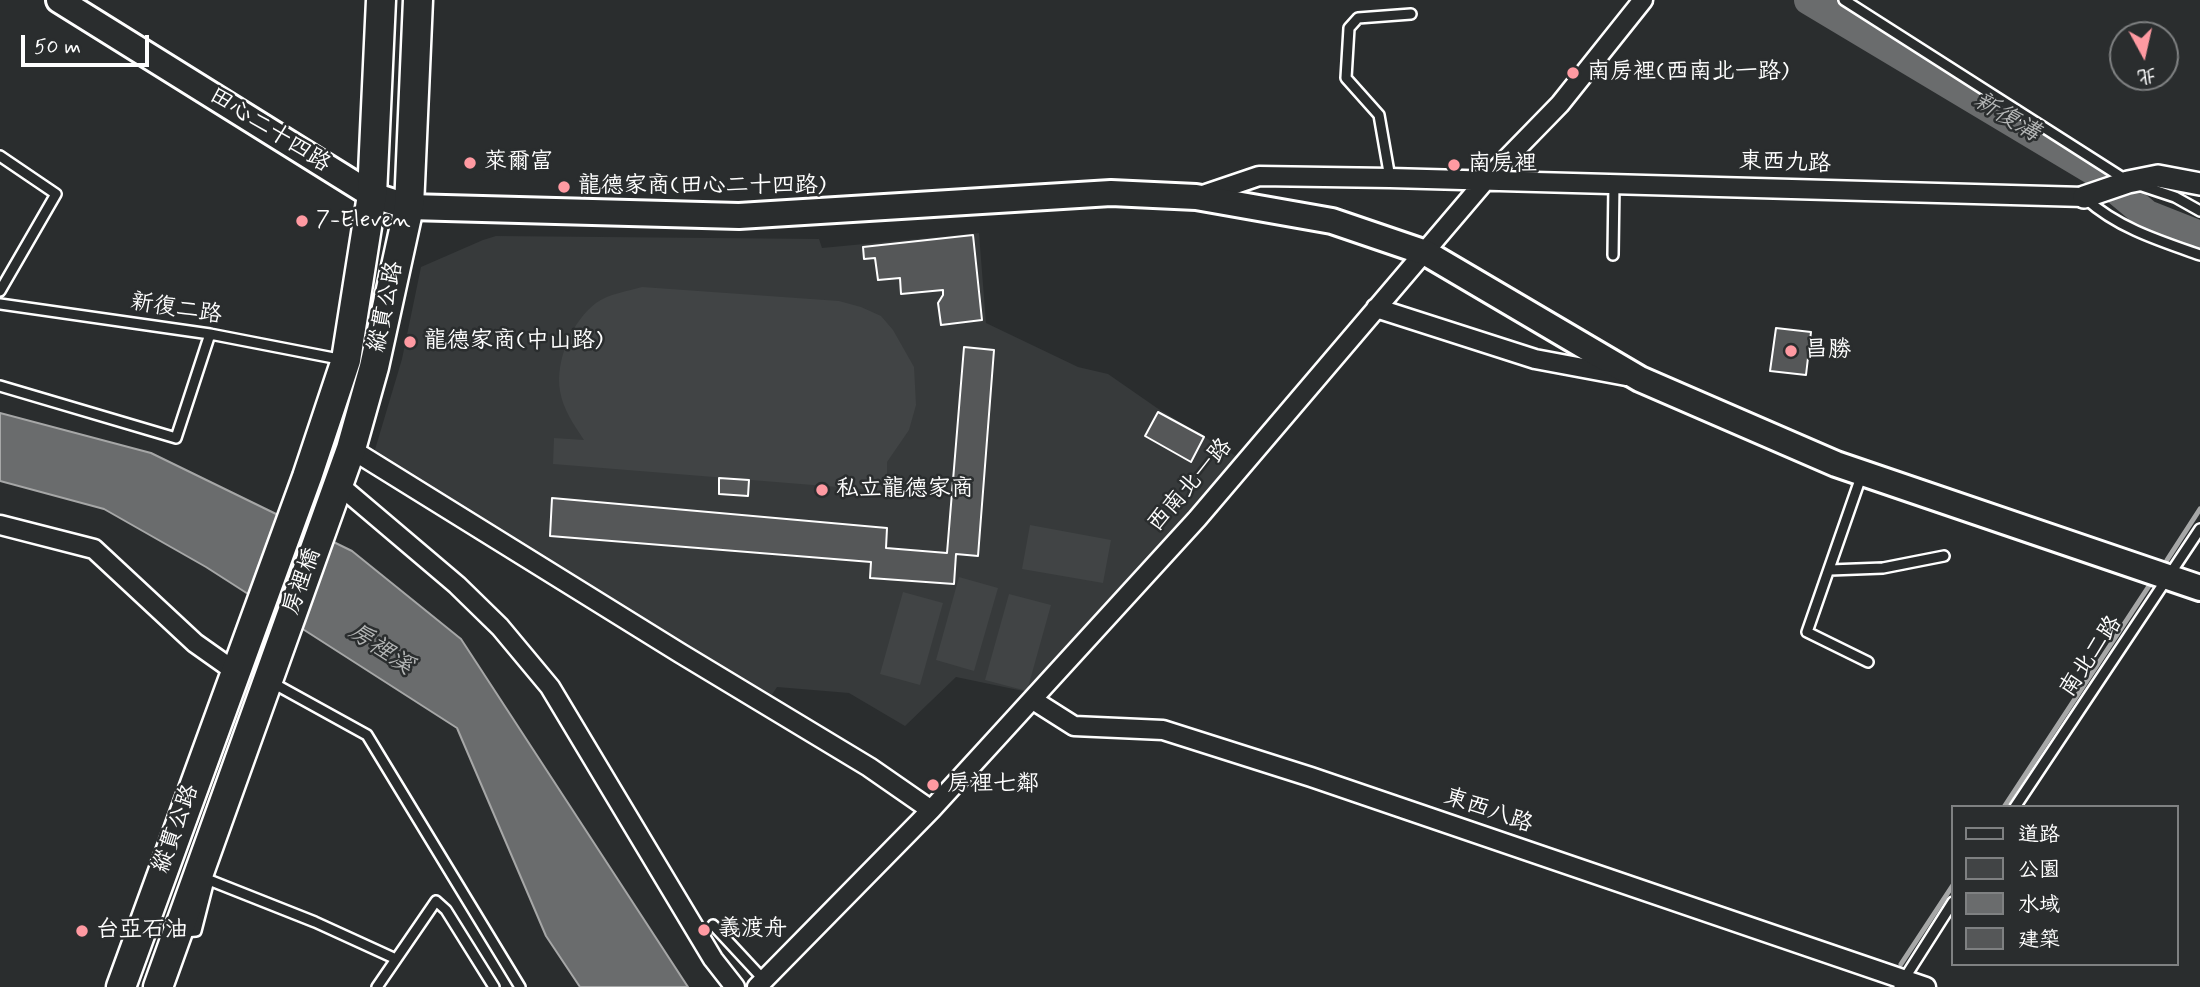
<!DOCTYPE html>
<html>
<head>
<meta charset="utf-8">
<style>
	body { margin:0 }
	#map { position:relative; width:2200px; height:987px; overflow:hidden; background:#2a2d2e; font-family:Mynerve,"LXGW WenKai TC",sans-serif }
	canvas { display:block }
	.legend { position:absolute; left:1951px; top:805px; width:228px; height:161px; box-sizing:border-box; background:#2a2d2e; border:2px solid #7f8182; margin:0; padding:9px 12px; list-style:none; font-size:21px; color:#fff }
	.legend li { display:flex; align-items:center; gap:14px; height:35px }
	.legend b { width:35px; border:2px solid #7f8182 }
	.north { position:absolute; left:2109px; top:21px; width:70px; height:70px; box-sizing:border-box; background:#2a2d2e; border:2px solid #7f8182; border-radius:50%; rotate:172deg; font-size:19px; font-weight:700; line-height:28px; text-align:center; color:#fff }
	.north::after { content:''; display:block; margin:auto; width:24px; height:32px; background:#ff9aa2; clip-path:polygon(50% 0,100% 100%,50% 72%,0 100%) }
	.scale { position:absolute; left:21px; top:35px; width:128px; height:32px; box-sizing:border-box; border:4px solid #fff; border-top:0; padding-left:9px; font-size:21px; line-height:24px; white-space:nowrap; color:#fff; -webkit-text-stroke:5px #2a2d2e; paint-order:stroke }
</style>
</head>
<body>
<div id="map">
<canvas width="2200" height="987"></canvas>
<ul class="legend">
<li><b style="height:9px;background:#2a2d2e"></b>道路</li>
<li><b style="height:19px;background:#414445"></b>公園</li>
<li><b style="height:19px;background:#6a6c6d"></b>水域</li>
<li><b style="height:19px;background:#555758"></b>建築</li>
</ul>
<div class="north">北</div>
<div class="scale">50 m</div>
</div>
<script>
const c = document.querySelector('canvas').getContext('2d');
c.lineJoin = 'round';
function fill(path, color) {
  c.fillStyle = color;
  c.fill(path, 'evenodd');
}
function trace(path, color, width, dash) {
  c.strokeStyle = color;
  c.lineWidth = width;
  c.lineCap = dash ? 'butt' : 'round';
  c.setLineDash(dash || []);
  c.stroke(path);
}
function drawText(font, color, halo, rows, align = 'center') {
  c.font = font + ' Mynerve,"LXGW WenKai TC",sans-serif';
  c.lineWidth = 5;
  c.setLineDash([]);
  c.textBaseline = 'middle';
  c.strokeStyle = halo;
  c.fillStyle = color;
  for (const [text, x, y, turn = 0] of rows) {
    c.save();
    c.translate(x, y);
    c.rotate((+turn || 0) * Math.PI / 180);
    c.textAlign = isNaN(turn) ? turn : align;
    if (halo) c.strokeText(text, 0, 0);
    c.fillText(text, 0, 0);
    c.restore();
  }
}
fill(new Path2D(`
	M979,233L986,323L1078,367L1108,374L1157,408L1239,458L1182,523L1028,692L956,677L905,726L849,693L777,687L769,699L374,453L402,359L421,267L483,240L496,236L819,239L822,248Z`), '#373a3b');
fill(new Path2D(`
	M642,287L839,301L861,307L881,316L893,330L914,367L916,405L909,430L887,462V491L553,464L554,438L584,440C574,425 563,409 560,391C555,361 572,321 596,303C608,294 628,291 642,287Z
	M1030,525L1111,540L1103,583L1022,569Z
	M959,577L998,588L974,671L936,660Z
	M903,592L943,603L920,685L880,674Z
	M1009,594L1051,605L1027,691L985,680Z`), '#414445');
const water = new Path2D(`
	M0,413L151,453L352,551L461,639L688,987H580L546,936L457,728L206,567L104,509L0,481Z`);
fill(water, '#6a6c6d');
trace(water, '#a6a7a7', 2);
trace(new Path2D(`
	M2167,560L2200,509
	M2004,807L2149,586
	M1901,964L1953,885`), '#a6a7a7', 5);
trace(new Path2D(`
	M1809,0L2093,170L2147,215L2200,236`), '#6a6c6d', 30);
const building = new Path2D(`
	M973,235L982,320L941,325L938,303L943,295V290L901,294L900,278L878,280L875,258L864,259L863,247Z
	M1776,328L1811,332L1806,375L1770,371Z
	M964,347L994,350L978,556L956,554L954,584L870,578L871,562L550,536L552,498L887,528L886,548L947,553Z
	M1158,412L1204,437L1191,462L1145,436Z
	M719,478L749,480L748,496L719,494Z`);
fill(building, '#555758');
trace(building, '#fff', 2);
const service = new Path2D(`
	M1844,0L2126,180
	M0,156L56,194L0,291
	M1390,178L1379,115L1346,78L1349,28L1358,18L1411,14
	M2139,185L2175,197L2200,211
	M2086,199C2118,228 2160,241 2200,255
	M1613,255L1614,184
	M0,304L210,334L344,360
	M0,386L176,438L210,334
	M1862,474L1807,632L1868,662
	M1830,570L1883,568L1944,556
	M271,682L367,735L520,987
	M2015,807L2200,529
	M713,925L764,980
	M184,932L196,931L209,880L315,922L396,959
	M377,987L436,901L446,910L494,987
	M1899,987L1953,902`);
const minor = new Path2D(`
	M1200,196L1259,176L1390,178L2084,197
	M1376,308L1535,359L1626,376
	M351,449L680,653L869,767L931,810
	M338,484L457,585L500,627L550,687L713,959L735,987
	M0,525L94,549L195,643L236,672
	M1033,700L1074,726L1163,730L1311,777L1926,987
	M757,987L931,810L1197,519L1485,181L1560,104L1643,0`);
const tertiary = new Path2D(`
	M2084,197L2128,182L2158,176L2200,184`);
const secondary = new Path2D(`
	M59,0L372,195L409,207L739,216L1111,193L1196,197L1332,221L1426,253L1640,379L1836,464L2200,588`);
const primary = new Path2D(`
	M121,987L307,477L346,360L372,195L381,0
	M158,987L351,449L374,367L409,207L418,0`);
trace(service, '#fff', 14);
trace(minor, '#fff', 23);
trace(tertiary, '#fff', 26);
trace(secondary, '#fff', 30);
trace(primary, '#fff', 33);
trace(service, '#2a2d2e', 9);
trace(minor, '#2a2d2e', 18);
trace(tertiary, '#2a2d2e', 21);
trace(secondary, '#2a2d2e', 24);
trace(primary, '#2a2d2e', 28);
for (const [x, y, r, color] of [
	[1573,73,7,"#ff9aa2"],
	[470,163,7,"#ff9aa2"],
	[1454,165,7,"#ff9aa2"],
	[564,187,7,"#ff9aa2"],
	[302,221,7,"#ff9aa2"],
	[410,342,7,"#ff9aa2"],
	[1791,351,7,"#ff9aa2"],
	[822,490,7,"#ff9aa2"],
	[933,785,7,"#ff9aa2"],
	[704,930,7,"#ff9aa2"],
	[82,931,7,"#ff9aa2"]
]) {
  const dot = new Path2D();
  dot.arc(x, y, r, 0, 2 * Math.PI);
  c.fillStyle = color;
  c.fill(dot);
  trace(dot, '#2a2d2e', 2.5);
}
drawText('23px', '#fff', '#2a2d2e', [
	["南房裡(西南北一路)",1587,73],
	["萊爾富",484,163],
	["南房裡",1468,165],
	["龍德家商(田心二十四路)",578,187],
	["7-Eleven",316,221],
	["龍德家商(中山路)",424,342],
	["昌勝",1805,351],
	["私立龍德家商",836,490],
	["房裡七鄰",947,785],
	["義渡舟",718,930],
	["台亞石油",96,931]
], 'left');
drawText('23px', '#fff', '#2a2d2e', [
	["田心二十四路",269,131,32],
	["東西九路",1785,164,2],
	["縱貫公路",387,307,-78],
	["新復二路",176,310,9],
	["西南北一路",1191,486,-49],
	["房裡橋",303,582,-70],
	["南北二路",2092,657,-56],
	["東西八路",1488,812,19],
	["縱貫公路",177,829,-70]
]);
drawText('italic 24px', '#b4b6b6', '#2a2d2e', [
	["新復溝",2006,118,31],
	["房裡溪",380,650,34]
]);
</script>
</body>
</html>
